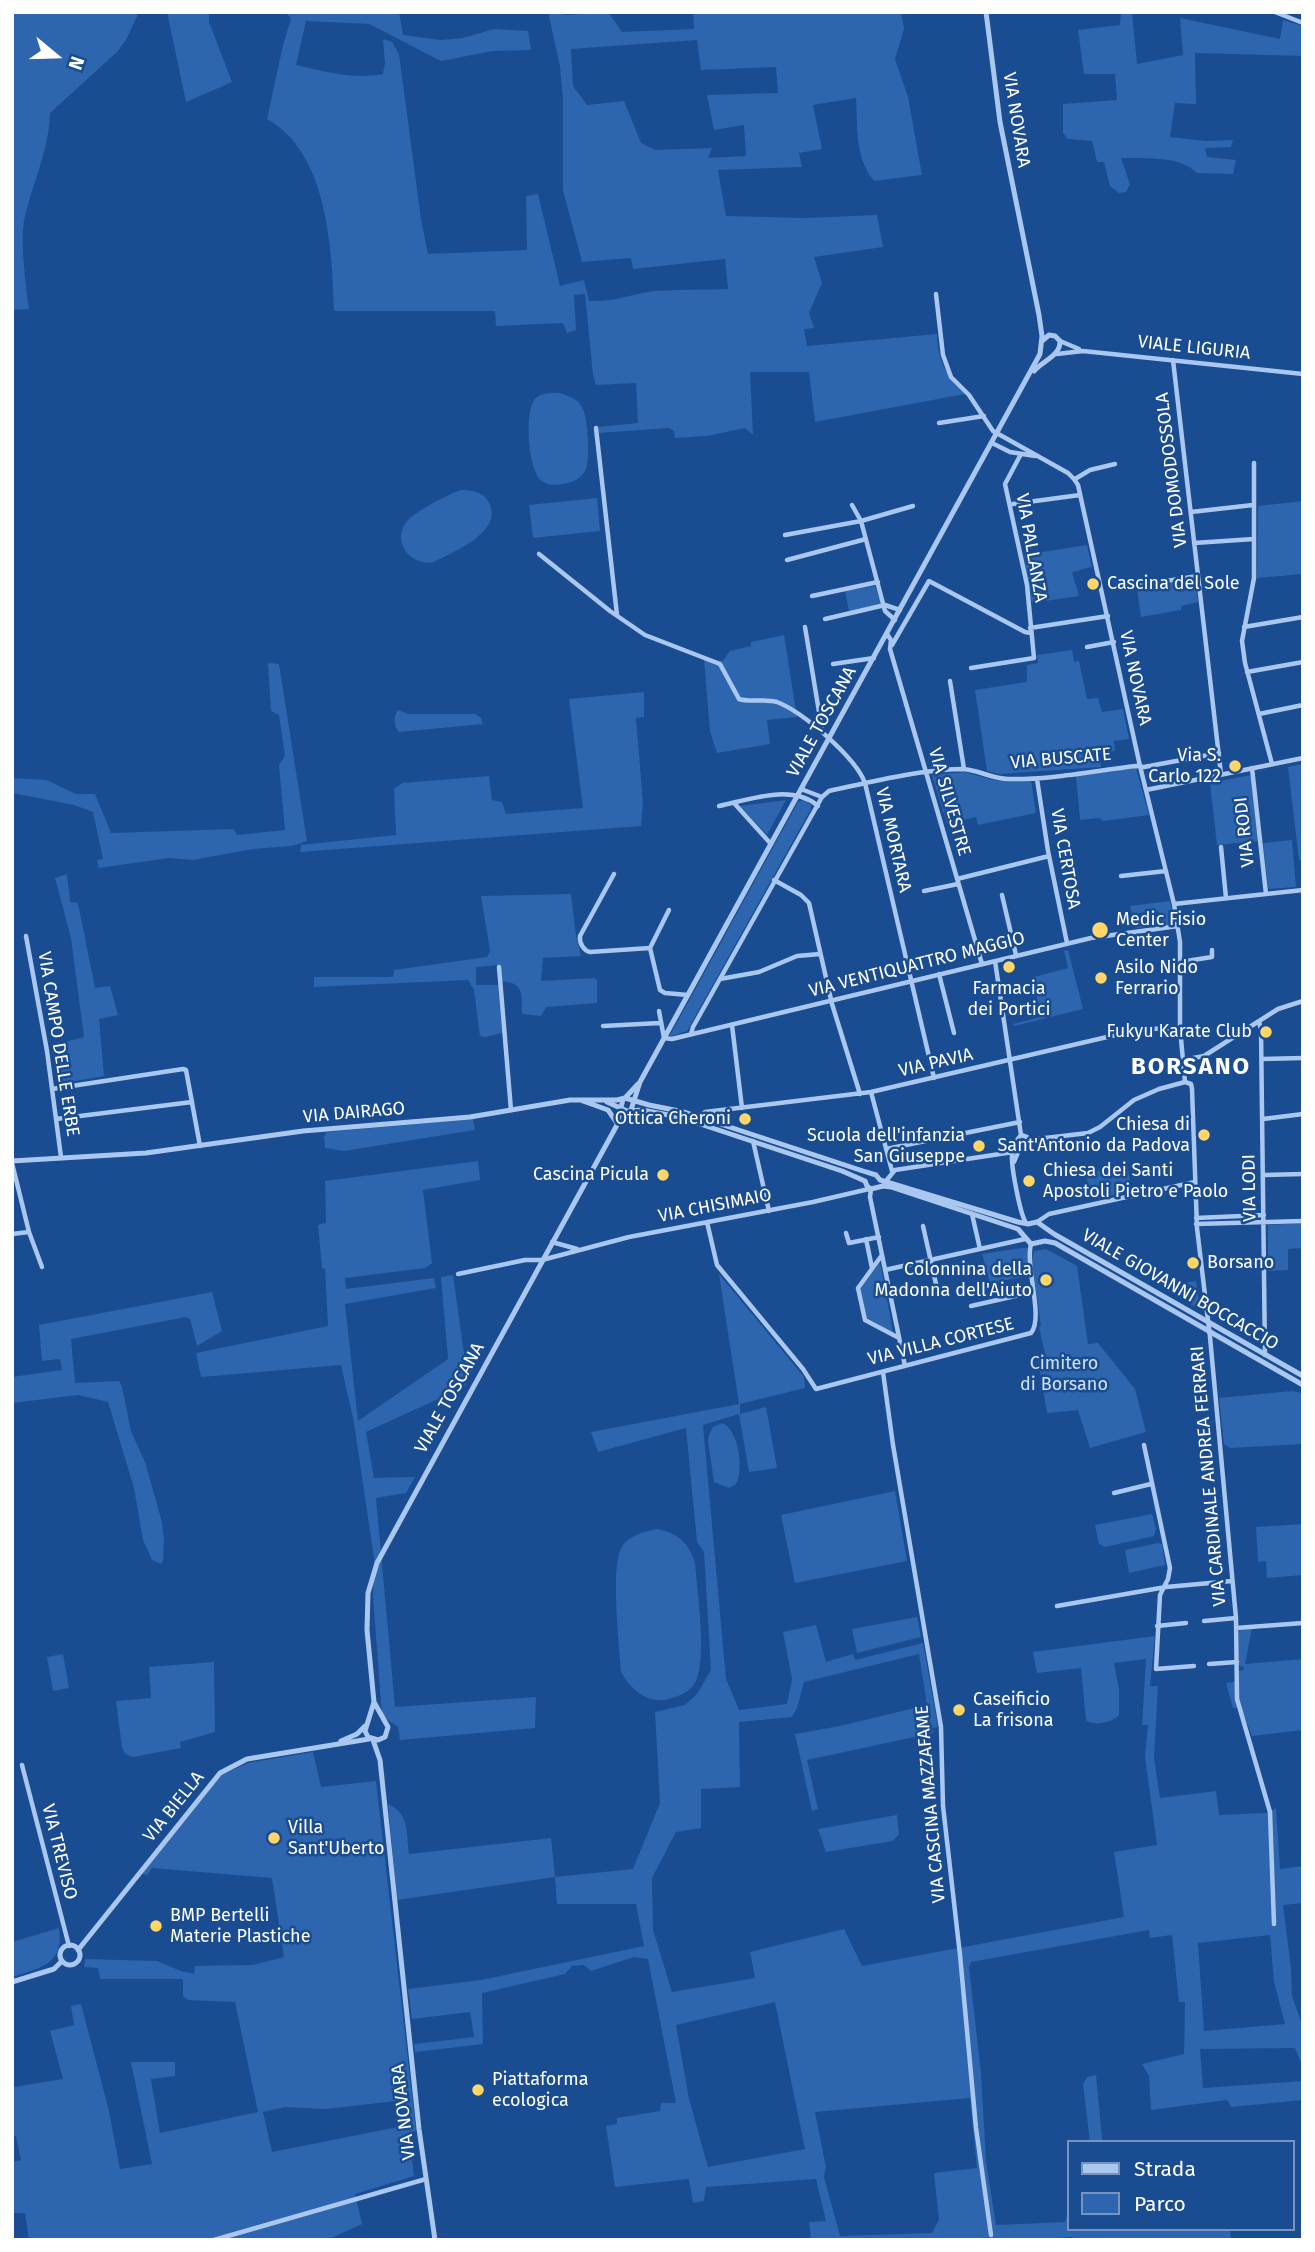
<!DOCTYPE html>
<html>
<head>
<meta charset="utf-8">
<style>
	body { margin:0 }
	#map { position:relative; width:1315px; height:2252px; overflow:hidden; background:#1a4c91; font-family:"Fira Sans",sans-serif }
	canvas { display:block }
	.frame { position:absolute; inset:0; border:14px solid #fff; pointer-events:none }
	.legend { position:absolute; left:1067px; top:2140px; width:228px; height:91px; box-sizing:border-box; background:#1a4c91; border:2px solid #7694bd; margin:0; padding:9px 12px; list-style:none; font-size:21px; color:#fff }
	.legend li { display:flex; align-items:center; gap:14px; height:35px }
	.legend b { width:35px; border:2px solid #7694bd }
	.north { position:absolute; left:21px; top:21px; width:70px; height:70px; -webkit-text-stroke:5px #1a4c91; paint-order:stroke; rotate:109deg; font-size:19px; font-weight:700; line-height:28px; text-align:center; color:#fff }
	.north::after { content:''; display:block; margin:auto; width:24px; height:32px; background:#fff; clip-path:polygon(50% 0,100% 100%,50% 72%,0 100%) }
</style>
</head>
<body>
<div id="map">
<canvas width="1315" height="2252"></canvas>
<div class="frame"></div>
<ul class="legend">
<li><b style="height:9px;background:#a9c7ef"></b>Strada</li>
<li><b style="height:19px;background:#2d65af"></b>Parco</li>
</ul>
<div class="north">N</div>
</div>
<script>
const c = document.querySelector('canvas').getContext('2d');
c.lineJoin = 'round';
function fill(path, color) {
  c.fillStyle = color;
  c.fill(path, 'evenodd');
}
function trace(path, color, width, dash) {
  c.strokeStyle = color;
  c.lineWidth = width;
  c.lineCap = dash ? 'butt' : 'round';
  c.setLineDash(dash || []);
  c.stroke(path);
}
function drawText(font, color, halo, rows, align = 'center') {
  c.font = font + ' "Fira Sans",sans-serif';
  c.lineWidth = 5;
  c.setLineDash([]);
  c.textBaseline = 'middle';
  c.strokeStyle = halo;
  c.fillStyle = color;
  for (const [text, x, y, turn = 0] of rows) {
    c.save();
    c.translate(x, y);
    c.rotate((+turn || 0) * Math.PI / 180);
    c.textAlign = isNaN(turn) ? turn : align;
    if (halo) c.strokeText(text, 0, 0);
    c.fillText(text, 0, 0);
    c.restore();
  }
}
fill(new Path2D(`
	M12,12H139L126,40L117,52L50,113C49,151 32,184 24,221C20,240 26,288 29,309L12,310Z
	M167,12H209V22L232,82L186,102Z
	M286,12H399L403,35L441,40L463,38L494,29L528,31L531,50L493,51L441,61L369,24L306,21L296,65C324,71 353,80 383,74L385,63L383,41L384,39L392,42L399,54L421,219L428,254L527,250L526,196L538,194L560,286L584,280L589,301C616,302 630,294 655,291C679,289 704,290 728,289L725,259L633,269L631,258L582,262L563,190V99L560,66L548,12H563L565,15L608,12L622,32L694,29L693,12H901L904,29L895,59L908,97L922,175L874,181C854,157 858,126 856,98L813,105L822,149L799,153L802,167L718,170L726,216L805,218L877,215L883,247L814,257L822,283L809,313L814,328L804,329L807,346L937,334C937,361 947,376 965,394L815,422L809,372H750L753,435L745,428L707,436L675,438L674,431L669,428L599,433L598,427L638,423L636,383L596,385L593,375L585,294L574,295L576,330L567,333L563,323L496,326L495,311H334C332,249 328,153 267,119L283,45L291,19ZM697,40L701,70L776,67L778,93L707,95L714,130L744,125L746,156L708,158L712,148L655,150L641,143L624,101L587,105L573,86L571,49Z
	M1121,12H1132L1137,64L1183,55L1180,18L1280,39L1283,20L1303,26V56L1195,53L1196,104L1175,103L1170,137L1205,141L1233,140L1231,147L1205,148L1207,157L1236,160L1233,174L1197,173C1179,155 1146,159 1121,158L1130,184L1126,192L1119,193L1110,186L1104,162H1097L1092,141L1068,139L1063,133V104L1117,100L1115,74H1084L1078,30L1120,25Z
	M560,393C569,396 578,399 582,407C588,417 591,462 585,471C579,480 573,482 563,484C555,485 549,486 542,481C528,472 524,411 535,399C541,392 552,393 560,393Z
	M461,490C472,490 484,492 489,503C504,532 453,552 434,562C410,567 390,540 408,520C418,510 447,495 461,490Z
	M597,498L600,531L533,538L529,505Z
	M1303,501V574L1257,578L1258,506Z
	M1087,545L1092,567L1072,572L1079,596L1032,603L1024,555Z
	M1195,579L1198,602L1181,606V610L1141,617L1137,589Z
	M875,586L881,604L879,606L849,611L845,591Z
	M784,635L797,717L767,720L770,744L717,753L710,731L704,659L723,661L730,651L751,646V642Z
	M1072,650L1074,662L1079,661L1087,699L1098,698L1102,712L1123,709L1129,739L1114,741L1115,751L1100,753L1101,767L1000,774L987,771L975,690L1027,682V665L1038,663L1037,655Z
	M268,663L279,664L307,841L292,846L253,849L193,860L169,858L99,868L97,860L103,859L93,812L74,805L12,793V778L47,780L76,794H95L111,833L234,829L237,835L285,830L279,765L285,756L279,715L271,711Z
	M644,692V717L636,718L643,803L641,826L300,852L301,845L396,835L394,789L402,783L489,776L492,800L502,802L506,814L583,808L569,699Z
	M398,710L408,714H475L481,718L483,724L399,732C394,728 393,715 398,710Z
	M1303,764V861L1299,860L1288,767Z
	M1136,768L1149,815L1103,821L1100,818L1080,820L1076,776Z
	M964,772L998,781L1031,780L1036,813L978,825L976,817L947,824L932,775Z
	M1251,775L1258,841L1217,845L1210,783Z
	M786,800L767,835L740,806Z
	M804,800L811,805V809L687,1031L669,1037L798,802Z
	M1292,840L1296,887L1268,889L1263,843Z
	M67,874L70,902L78,903L95,988L110,986L118,1015L99,1019L104,1076L58,1084L52,1045L84,1037L71,938L55,878Z
	M571,894L576,936L581,956L543,958L541,981L594,978L597,980V1003L546,1007L541,1016L522,1014C521,993 525,984 502,981L500,965L476,967V985H498L502,1033L485,1037L480,1036L474,990L468,980L314,987V977H393L394,970L487,957L490,951L481,896Z
	M1170,901L1174,918L1168,925L1135,928L1134,922H1137L1138,926L1159,923L1161,915L1158,911L1139,913V917L1133,918L1130,906Z
	M1068,950L1083,1009L1014,1026L1013,1024L1040,1017L1034,977L1068,968L1064,951Z
	M473,1119L475,1130L344,1151L325,1148L324,1137L327,1132Z
	M478,1161L480,1180L423,1190L432,1263L425,1268L345,1278L346,1289L434,1278L436,1288L345,1304L358,1421L448,1359L441,1277L453,1275L465,1361L477,1360L464,1387L366,1432L374,1478L415,1477L406,1493L376,1498L395,1707L536,1697L535,1728L400,1740L398,1727L382,1716L373,1596L374,1558L354,1423L341,1365L201,1377L196,1353L328,1326L325,1269L322,1268L318,1225L326,1223L325,1181Z
	M1127,1165L1132,1191L1091,1199L1086,1173Z
	M1303,1223V1248L1288,1249V1270L1268,1271V1225Z
	M1021,1248H1029L1028,1276L990,1283L982,1254Z
	M1046,1249L1077,1266L1088,1344L1098,1343L1135,1389L1146,1432L1090,1448L1078,1410L1047,1413L1038,1360L1046,1358L1039,1327L1041,1326L1032,1261L1034,1251Z
	M880,1262L893,1332H892L867,1318L860,1288Z
	M719,1274L804,1377L805,1388L740,1404V1414L766,1407L777,1468L749,1472L739,1414L703,1425L726,1679L739,1710L787,1704L792,1679L783,1632L816,1625L826,1662L853,1654L855,1660L923,1643L938,1727L932,1728L933,1733L807,1760L818,1809L812,1811L795,1734L840,1726L927,1705L919,1654L804,1682L797,1708L792,1717L739,1722L740,1787L701,1789V1828L676,1832L652,1878L653,1930L672,1992L755,1978L750,1952L844,1929L862,1966L1124,1917L1114,1852L1157,1845L1145,1757L1148,1725H1142L1146,1659L1114,1663L1119,1689V1715C1113,1723 1093,1726 1086,1720L1081,1668L1037,1673L1033,1652L1155,1636L1150,1686H1158L1154,1758L1160,1798L1216,1791L1219,1815L1267,1813L1276,1808L1280,1869L1303,1866V1903L1283,1905L1291,1968L1292,1996L1303,2027V2067L1295,2048L1200,2049L1203,2088L1303,2081V2100L1231,2107L1227,2100L1151,2110L1149,2076L1142,2064L1184,2054L1185,2002H1179L1172,1935L1150,1938L1149,1930L971,1962L969,1967L981,2073L986,2161L996,2225L1065,2222L1068,2212V2229H1230L1231,2240H1073L1072,2237L1036,2240H811L809,2222L826,2221L816,2179L706,2187L704,2201L693,2203L689,2179L615,2187L606,2126L617,2124V2118L660,2111L661,2103H676L648,1959L634,1957L591,1971L584,1965L572,1966L565,1974L482,1993L483,2044L415,2052L414,2044L474,2037L470,2012L412,2019L408,1989L481,1980L644,1946L636,1904H557L555,1877L397,1900L388,1804C410,1814 406,1833 409,1854L551,1838L555,1877L633,1869L660,1803L655,1712L685,1705L697,1694L711,1670L704,1552L697,1542L686,1428L598,1452L591,1432L739,1404ZM1270,1935L1274,1982L1285,2024L1204,2031L1198,1943ZM775,2002L805,2149L708,2167L689,2099L676,2025ZM970,2098L977,2168L934,2173L939,2220L932,2233L840,2236L824,2177L826,2167L815,2112Z
	M1161,1281L1167,1285L1196,1281L1200,1310L1163,1288Z
	M212,1292L222,1331L197,1346L190,1319L186,1317L71,1339L75,1383L119,1381L122,1387L131,1431L145,1462L162,1522L164,1540L163,1561L161,1564L152,1560L143,1540L134,1488L108,1402L78,1395L12,1403V1377L62,1370L60,1359L42,1361L39,1325Z
	M1292,1391L1303,1393V1444L1230,1448L1224,1444L1219,1398Z
	M722,1423C739,1429 744,1471 736,1484L729,1488L714,1482L708,1441L709,1435L713,1427Z
	M895,1491L907,1561L795,1583L781,1515Z
	M1152,1514L1156,1529L1154,1536L1105,1547L1099,1544L1095,1525Z
	M1303,1524V1575L1267,1578L1266,1561L1258,1562L1256,1527Z
	M657,1529C678,1533 689,1543 695,1563C697,1589 709,1667 693,1686C686,1694 675,1698 664,1700C645,1702 630,1688 621,1672C620,1647 609,1563 623,1545C631,1534 645,1532 657,1529Z
	M1158,1543L1162,1544L1165,1565L1129,1573L1125,1550Z
	M917,1617L921,1637L857,1653L852,1629Z
	M1252,1628L1245,1664L1303,1659V1730L1252,1736L1241,1708H1233L1226,1683L1239,1681V1671L1243,1670L1244,1667L1239,1666V1632L1240,1629Z
	M63,1654L69,1688L53,1691L47,1657Z
	M214,1662L215,1732L180,1742L181,1748L133,1757L125,1754L122,1747L116,1701L151,1698L149,1667Z
	M313,1752L321,1787L376,1781L416,2130L409,2136L414,2176L355,2194L362,2224L327,2240H29L25,2213H12V2162L21,2160L16,2136H12V2080L14,2087L63,2079L50,2031L74,2025L71,2006L81,2004L109,2111L120,2169L152,2164L131,2062H175V2076L151,2079L160,2133L258,2112L235,2002L188,2000L183,1996V1979H100L98,1968L84,1967L85,1959L157,1961L181,1971L194,1974L195,1966L253,1965L284,1957L272,1878L152,1868L147,1875L139,1873L221,1775L248,1763ZM404,2100L408,2125L272,2152L263,2112L285,2107L326,2109Z
	M897,1815L899,1834L893,1841L826,1852L818,1829Z
	M59,1928C65,1964 40,1968 12,1977V1942Z
	M1096,2075L1102,2138V2142H1090L1083,2084L1087,2077Z`), '#2d65af');
trace(new Path2D(`
	M1275,12L1303,23
	M936,294L943,355L951,377L969,395L993,431L1068,473L1074,479L1078,485L1140,766L1174,904L1180,942V1028L1185,1082
	M1060,341L1079,349
	M1057,354L1083,351L1303,374
	M1173,360L1221,774
	M939,423L984,416
	M596,428L617,615
	M992,443L1010,452L1035,456
	M1254,463V578L1242,641L1245,663L1272,764
	M1075,479L1090,470L1115,464
	M1013,504L1080,495
	M852,505L861,521L885,611L895,620
	M1191,512L1253,505
	M785,535L861,521L913,506
	M1194,543L1254,539
	M539,554L610,611L645,635L720,664L739,699C751,703 764,698 777,702C803,712 856,758 865,783L934,1078
	M787,560L866,539
	M1134,586L1198,576
	M812,596L878,582
	M825,619L885,605L900,610
	M805,627L822,730
	M1244,627L1303,617
	M1030,628L1108,616
	M887,634L891,640L890,649L982,964
	M892,645L929,581L1025,632L1031,633
	M1087,647L1114,642
	M833,664L874,658
	M971,668L1034,658L1027,585L1005,484L1021,454
	M1247,672L1303,662
	M950,681L964,769
	M1259,714L1303,705
	M1252,768L1266,894
	M1037,779L1048,851L1067,943
	M801,789L822,797
	M1146,790L1303,758
	M822,797L829,791C871,782 917,770 961,769C977,769 992,779 1008,779C1050,780 1093,771 1136,766L1144,767L1219,753
	M734,803L771,844
	M719,806C748,800 792,783 818,806
	M1221,847L1226,898
	M614,874L580,936C579,943 584,951 590,952L650,948
	M1121,876L1166,871
	M957,879L1049,856
	M774,880L801,895L809,903L832,1004L860,1094
	M924,891L958,884
	M1002,895L1016,955
	M1174,904L1303,890
	M669,910L650,948L660,990L665,993L688,995
	M26,936L47,1051L61,1157
	M995,961L1021,1135
	M1180,962L1212,957V950
	M499,967L511,1110
	M939,974L954,1033
	M720,979L759,972L797,956L820,954
	M659,1011L664,1038L672,1039L1091,938L1178,926
	M1259,1021L1261,1030L1265,1355
	M732,1025L742,1108
	M603,1026L660,1023
	M691,1034L693,1027L822,797
	M1262,1059L1303,1058
	M1183,1060L1204,1056L1278,1009L1303,1001
	M1185,1082L1191,1084L1192,1089L1197,1228L1210,1337L1236,1618L1237,1699L1270,1812L1274,1924
	M52,1089L183,1069L186,1070L200,1146
	M871,1092L892,1171
	M699,1117L705,1112L871,1092L1120,1034L1149,1029L1180,1028
	M56,1119L192,1102
	M1263,1119L1303,1114
	M1021,1135C1017,1139 1013,1148 1012,1155C1011,1166 1020,1214 1026,1223
	M1028,1140L1088,1133L1100,1127L1134,1100L1159,1089L1185,1082
	M753,1141L769,1211
	M886,1149L1020,1122
	M1014,1162L1019,1150L1028,1142L1027,1137L1021,1135
	M12,1163L29,1232L42,1267
	M1264,1175L1303,1174
	M886,1181L895,1170L1013,1152
	M871,1189L870,1197L905,1366
	M972,1214L980,1249
	M1196,1218L1264,1215
	M707,1222L717,1265L803,1369L816,1389L1031,1333C1044,1318 1025,1267 1031,1244
	M1037,1222L1049,1214L1195,1182
	M1196,1224L1303,1221
	M923,1226L938,1293
	M846,1233L849,1243L879,1237
	M12,1234L29,1232
	M866,1239L872,1268
	M552,1242L577,1249
	M882,1255L858,1288L865,1320L899,1338
	M885,1270L1025,1239
	M458,1274L525,1260H542L629,1237L813,1202L869,1189
	M971,1306L1033,1292
	M883,1372L893,1445L941,1727L943,1806L960,1955L976,2128L991,2235
	M1144,1445L1170,1568L1168,1579L1160,1595L1156,1669L1194,1666
	M1114,1493L1151,1484
	M1057,1606L1166,1587L1232,1581
	M1204,1621L1236,1618
	M1157,1626L1186,1623
	M1236,1628L1303,1623
	M1209,1664L1237,1662
	M22,1765L69,1946
	M214,2240L426,2179`), '#a9c7ef', 4.5);
trace(new Path2D(`
	M1034,371C1043,361 1061,355 1060,341L1055,336L1049,335L1042,341
	M625,1098L649,1105L684,1112L863,1171L876,1175L880,1180L1018,1222L1028,1224L1037,1222L1054,1234L1303,1376
	M583,1101L608,1110L617,1123
	M607,1102L627,1111L642,1110L679,1117L842,1171L865,1181
	M631,1110L640,1082L1040,354L1042,336L1039,315L1000,122L986,12
	M12,1161L146,1153L303,1131L470,1117L570,1100H617L625,1098L638,1084
	M865,1181L867,1186L871,1189L883,1186L891,1187L1018,1229L1031,1244L1045,1241L1055,1243L1303,1385
	M374,1702L365,1731L368,1737L378,1740L385,1737L388,1727L374,1702L367,1630L368,1593L377,1563L617,1125L623,1099
	M373,1740L380,1760L419,2129L435,2240
	M341,1741L357,1734L365,1726
	M60 1955a10 10 0 1 1 20 0a10 10 0 1 1-20 0Z
	M78,1950L220,1773L247,1759L369,1739
	M12,1982L54,1969L62,1961`), '#a9c7ef', 5);
for (const [x, y, r, color] of [
	[1093,584,7,"#ffd667"],
	[1235,766,7,"#ffd667"],
	[1100,930,9,"#ffd667"],
	[1009,967,7,"#ffd667"],
	[1101,978,7,"#ffd667"],
	[1266,1032,7,"#ffd667"],
	[745,1119,7,"#ffd667"],
	[1204,1135,7,"#ffd667"],
	[979,1146,7,"#ffd667"],
	[663,1175,7,"#ffd667"],
	[1029,1181,7,"#ffd667"],
	[1193,1263,7,"#ffd667"],
	[1046,1280,7,"#ffd667"],
	[959,1710,7,"#ffd667"],
	[274,1838,7,"#ffd667"],
	[156,1926,7,"#ffd667"],
	[478,2090,7,"#ffd667"]
]) {
  const dot = new Path2D();
  dot.arc(x, y, r, 0, 2 * Math.PI);
  c.fillStyle = color;
  c.fill(dot);
  trace(dot, '#1a4c91', 2.5);
}
drawText('18px', '#fff', '#1a4c91', [
	["VIA NOVARA",1016,120,81],
	["VIALE LIGURIA",1194,348,6],
	["VIA DOMODOSSOLA",1172,470,-97],
	["VIA PALLANZA",1031,548,80],
	["VIA NOVARA",1135,678,78],
	["VIALE TOSCANA",822,722,-61],
	["VIA BUSCATE",1061,759,-5],
	["VIA SILVESTRE",949,802,74],
	["VIA RODI",1245,832,-96],
	["VIA MORTARA",893,840,77],
	["VIA CERTOSA",1065,859,80],
	["VIA VENTIQUATTRO MAGGIO",917,965,-14],
	["VIA CAMPO DELLE ERBE",58,1044,81],
	["VIA PAVIA",936,1063,-13],
	["VIA DAIRAGO",354,1113,-5],
	["VIA LODI",1250,1188,-91],
	["VIA CHISIMAIO",715,1206,-11],
	["VIALE GIOVANNI BOCCACCIO",1180,1290,30],
	["VIA VILLA CORTESE",941,1342,-14],
	["VIALE TOSCANA",450,1398,-61],
	["VIA CARDINALE ANDREA FERRARI",1209,1476,-95],
	["VIA CASCINA MAZZAFAME",931,1804,-95],
	["VIA BIELLA",174,1807,-51],
	["VIA TREVISO",59,1852,76],
	["VIA NOVARA",404,2112,-97]
]);
drawText('18px', '#fff', '#1a4c91', [
	["Cascina del Sole",1107,584],
	["Via S.",1221,756,"right"],
	["Carlo 122",1221,777,"right"],
	["Medic Fisio",1116,920],
	["Center",1116,941],
	["Asilo Nido",1115,968],
	["Ferrario",1115,989],
	["Farmacia",1009,989,"center"],
	["dei Portici",1009,1010,"center"],
	["Fukyu Karate Club",1252,1032,"right"],
	["Ottica Cheroni",731,1119,"right"],
	["Chiesa di",1190,1125,"right"],
	["Sant'Antonio da Padova",1190,1146,"right"],
	["Scuola dell'infanzia",965,1136,"right"],
	["San Giuseppe",965,1157,"right"],
	["Chiesa dei Santi",1043,1171],
	["Apostoli Pietro e Paolo",1043,1192],
	["Cascina Picula",649,1175,"right"],
	["Borsano",1207,1263],
	["Colonnina della",1032,1270,"right"],
	["Madonna dell'Aiuto",1032,1291,"right"],
	["Caseificio",973,1700],
	["La frisona",973,1721],
	["Villa",288,1828],
	["Sant'Uberto",288,1849],
	["BMP Bertelli",170,1916],
	["Materie Plastiche",170,1937],
	["Piattaforma",492,2080],
	["ecologica",492,2101]
], 'left');
drawText('18px', '#cfe2fb', '#1a4c91', [
	["Cimitero",1064,1364],
	["di Borsano",1064,1385]
]);
c.letterSpacing = '2px';
drawText('bold 24px', '#fff', '#1a4c91', [
	["BORSANO",1191,1067]
]);
c.letterSpacing = '0px';
</script>
</body>
</html>
